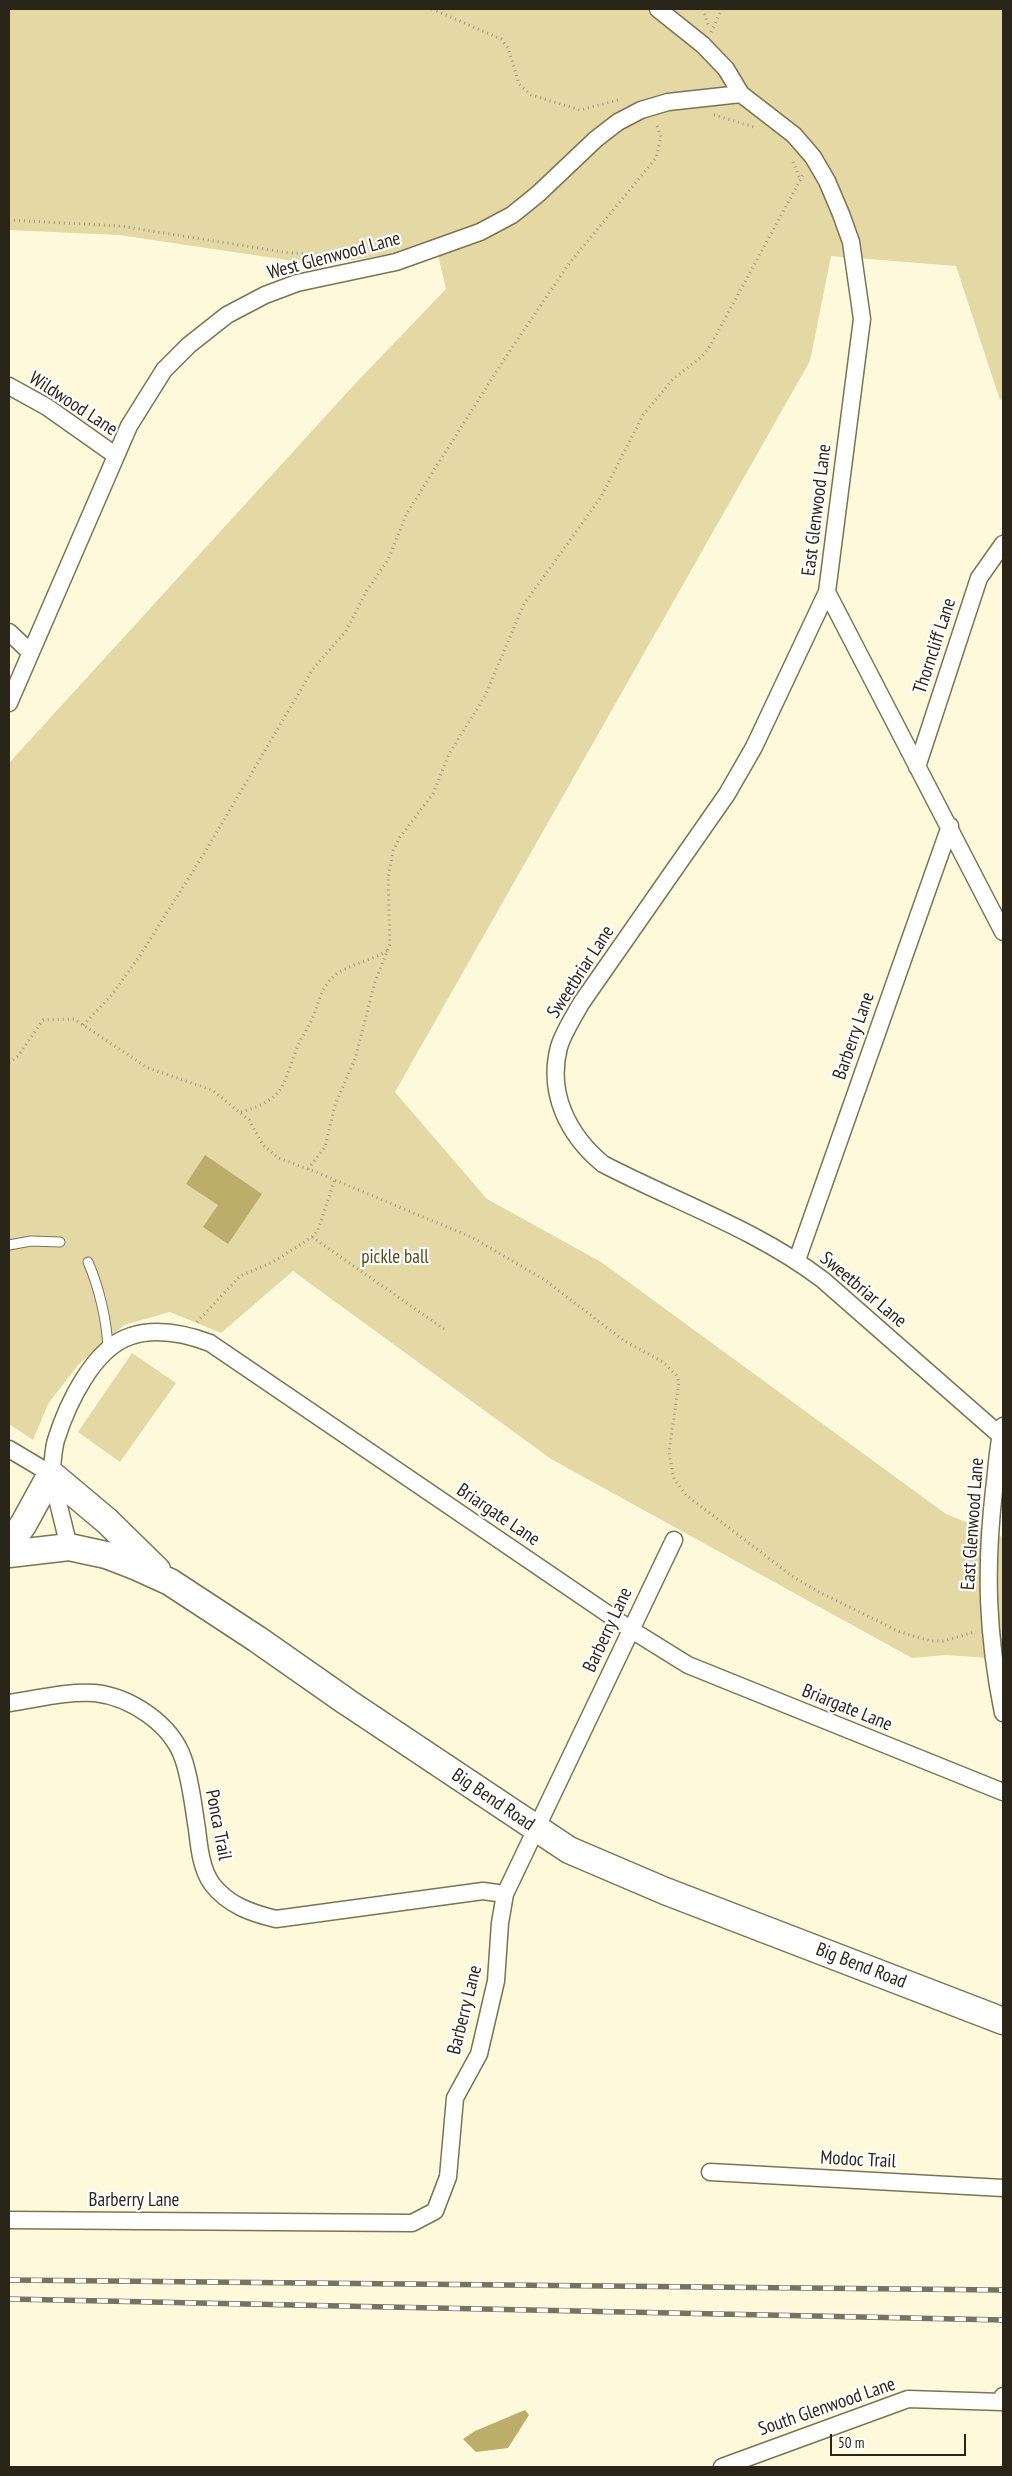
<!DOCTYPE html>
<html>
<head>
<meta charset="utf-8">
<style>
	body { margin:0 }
	#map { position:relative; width:1012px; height:2476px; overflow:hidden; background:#fff9dc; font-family:"PT Sans Narrow",sans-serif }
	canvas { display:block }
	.frame { position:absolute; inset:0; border:10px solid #292619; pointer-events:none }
	.scale { position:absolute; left:830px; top:2434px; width:136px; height:22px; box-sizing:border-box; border:2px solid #292619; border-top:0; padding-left:6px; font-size:15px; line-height:18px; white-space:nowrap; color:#292619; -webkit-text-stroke:4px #fff; paint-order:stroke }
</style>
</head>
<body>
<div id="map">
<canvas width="1012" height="2476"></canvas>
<div class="frame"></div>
<div class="scale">50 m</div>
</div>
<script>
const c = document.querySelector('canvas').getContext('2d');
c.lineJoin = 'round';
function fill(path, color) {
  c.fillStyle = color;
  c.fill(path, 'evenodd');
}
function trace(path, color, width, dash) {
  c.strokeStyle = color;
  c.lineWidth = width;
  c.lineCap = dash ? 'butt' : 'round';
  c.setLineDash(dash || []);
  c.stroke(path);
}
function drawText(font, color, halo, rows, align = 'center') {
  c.font = font + ' "PT Sans Narrow",sans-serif';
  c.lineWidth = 4.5;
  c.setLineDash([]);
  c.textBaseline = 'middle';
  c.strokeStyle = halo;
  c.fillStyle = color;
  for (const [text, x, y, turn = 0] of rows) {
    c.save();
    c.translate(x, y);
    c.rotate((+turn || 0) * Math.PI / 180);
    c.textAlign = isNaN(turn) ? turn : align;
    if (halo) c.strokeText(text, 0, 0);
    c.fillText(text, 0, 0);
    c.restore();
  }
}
fill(new Path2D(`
	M9,9H1003V399L1000,400L956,266L831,256L810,361L395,1092L487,1199L601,1262L946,1514L1003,1537V1659L946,1655L912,1658L551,1459L293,1271L221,1333L170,1312L124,1325L78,1365L48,1404L33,1440L9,1424V763L353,386L446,289L435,242L401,252L354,260L301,262L119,235L9,230Z
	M132,1353L176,1383L120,1462L78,1432Z`), '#e4d8a5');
fill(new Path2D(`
	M205,1155L262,1194L228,1244L203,1227L218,1205L186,1184Z
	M525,2410L529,2415L508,2448L476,2452L463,2439L475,2431Z`), '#bcad6b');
const service = new Path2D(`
	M9,1245L31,1241L60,1242
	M88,1262C99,1287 107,1321 108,1349`);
const minor = new Path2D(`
	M658,9L703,45L726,69L741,94L794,135L813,157L827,181L841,214L851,242L862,319L827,592L1003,932
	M9,386L47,407L115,455
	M827,592L754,747L727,794L582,1002C574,1016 564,1031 559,1047C547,1093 568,1135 603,1164C676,1202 756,1229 823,1280L1001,1436
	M9,632L30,652
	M9,703L129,426L164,370L189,345L227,315L265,295L297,283L396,262L480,232L512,215L538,194L596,139L618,122L641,110L668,102L741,94
	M917,767L979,578L1003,544
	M797,1260L950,826
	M1003,1426C997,1447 997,1469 994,1490C985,1570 987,1634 1003,1713
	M9,1449L51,1474L69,1547
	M51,1474C53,1463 53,1450 56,1440C67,1405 93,1348 131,1336C156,1328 186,1334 210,1343L630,1629L688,1665L1003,1792
	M9,1703C37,1699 67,1691 95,1693C131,1697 171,1724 183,1758C191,1781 193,1805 197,1829C199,1846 201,1869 212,1884C228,1905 251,1913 276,1919L483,1891L505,1894
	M710,2172L1003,2188
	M9,2220L412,2223L435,2211L448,2177L455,2098L479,2054L496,1981L500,1923L505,1894L674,1540
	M722,2467L908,2399L1002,2402L1003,2396`);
const primary = new Path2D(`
	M9,1544L23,1525L51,1474L107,1521L157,1570
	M9,1554L69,1547L106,1555L137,1567L170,1582L257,1639L347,1702L569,1850L665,1891L1003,2021`);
trace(service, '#7b7453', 11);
trace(minor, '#7b7453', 19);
trace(primary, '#7b7453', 29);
trace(new Path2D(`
	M432,9L501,39L508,48L519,84L531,95L580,110L622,99
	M703,9L709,27
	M711,32L722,9
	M714,115L754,127
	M793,162L800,179
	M9,220L120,226L290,253L338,255
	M83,1025L111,996L139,957L205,852L313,669L346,631L367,590L388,560L407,513L503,361L568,265L656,158L661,137L656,123
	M9,1063L18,1056L43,1020L74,1019L148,1068L212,1090L249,1120L263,1145L278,1158L316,1172L473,1238L545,1280L623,1340L663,1362L676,1375L679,1382L669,1452L674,1479L686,1495L792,1576L819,1592L900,1632L931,1641H943L975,1632
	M241,1112C286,1099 282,1085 297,1048C302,1036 310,1025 314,1014C319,1002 321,989 331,979C345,964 371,962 388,950
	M308,1169L325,1147L335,1105L355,1059L375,982L390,944L388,878L393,851L400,837L433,794L449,754L485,696L524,604L601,497L643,415L673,379L700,358L709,348L804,173
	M312,1237L444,1329
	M197,1322L240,1276L273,1262L312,1237L318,1230L335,1179`), '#9e9983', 3, [1, 4]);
trace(service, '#fff', 9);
trace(minor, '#fff', 16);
trace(primary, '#fff', 26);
const rail = new Path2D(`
	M9,2280L1003,2290
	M9,2299L1003,2320`);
trace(rail, '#787361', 5.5);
trace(rail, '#fff', 4, [11]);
drawText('19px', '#292619', '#fff', [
	["West Glenwood Lane",334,256,-15],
	["Wildwood Lane",73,404,33],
	["East Glenwood Lane",817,510,-83],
	["Thorncliff Lane",935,646,-72],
	["Sweetbriar Lane",581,972,-57],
	["Barberry Lane",854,1036,-71],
	["Sweetbriar Lane",863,1290,40],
	["Briargate Lane",498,1515,34],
	["East Glenwood Lane",973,1524,-86],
	["Barberry Lane",608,1630,-65],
	["Briargate Lane",847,1708,22],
	["Big Bend Road",493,1800,34],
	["Ponca Trail",218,1825,79],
	["Big Bend Road",861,1966,21],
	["Barberry Lane",465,2010,-76],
	["Modoc Trail",858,2160,3],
	["Barberry Lane",134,2201],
	["South Glenwood Lane",827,2407,-19]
]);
drawText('19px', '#564b18', '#fff', [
	["pickle ball",395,1258]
]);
</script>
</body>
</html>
